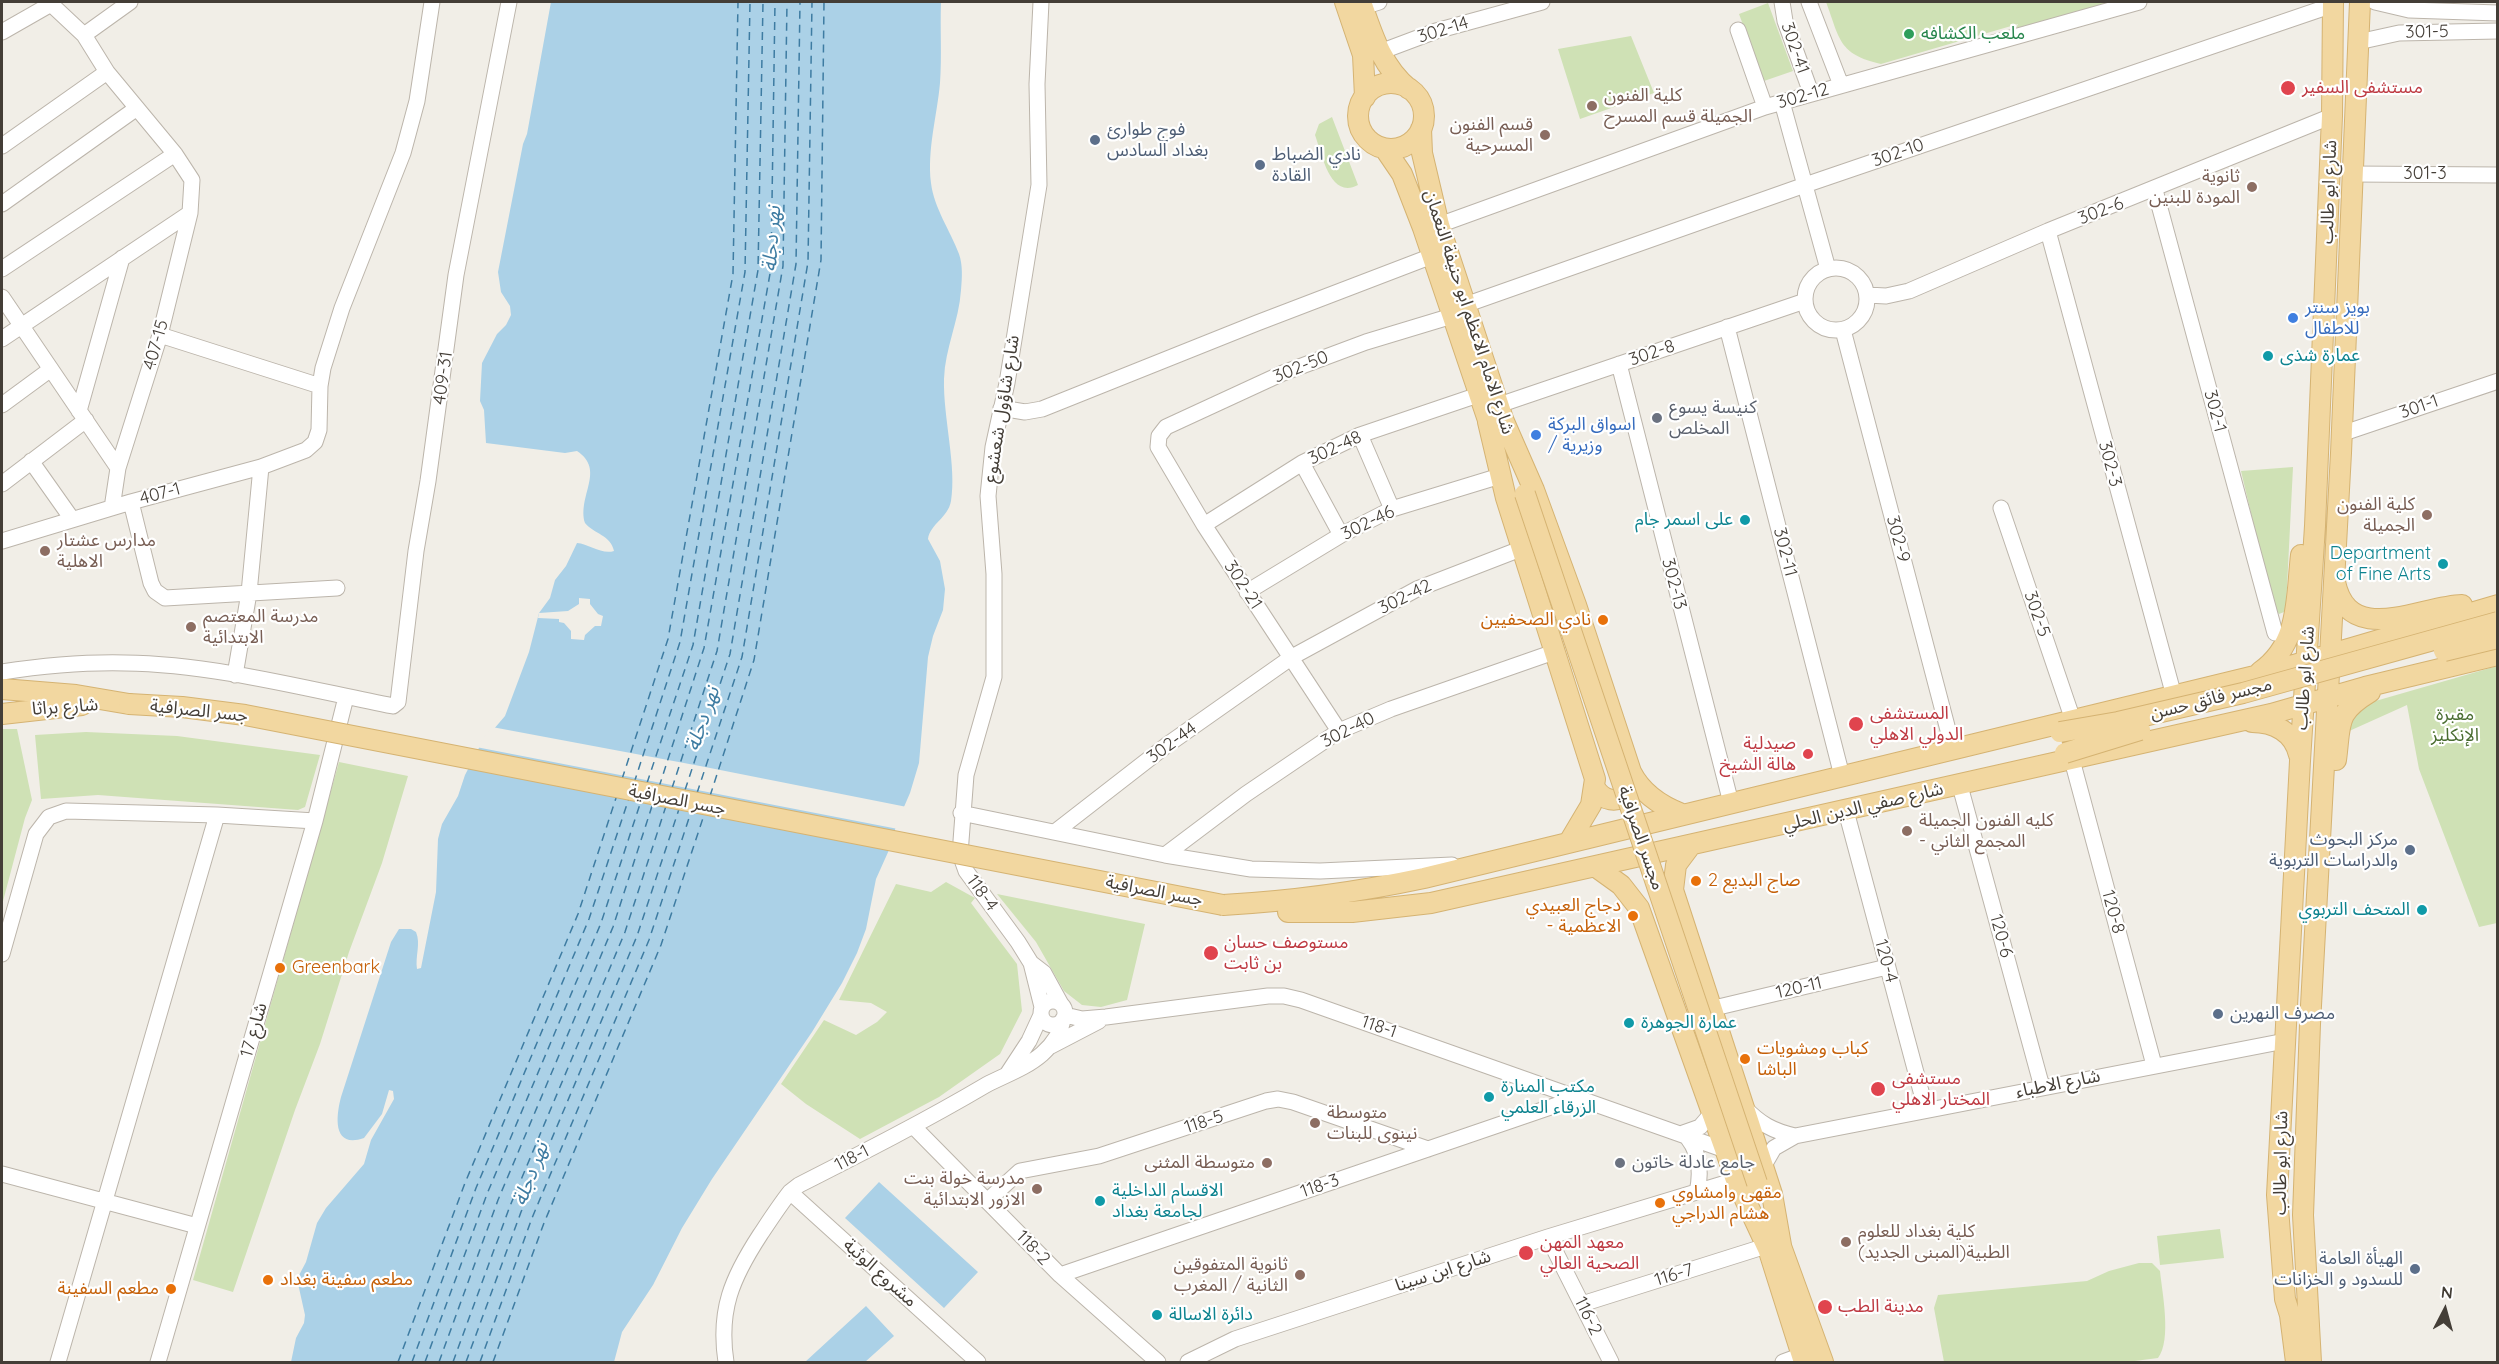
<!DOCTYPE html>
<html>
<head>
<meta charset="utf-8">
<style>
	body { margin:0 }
	#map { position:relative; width:2499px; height:1364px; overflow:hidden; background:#f1eee7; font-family:Quicksand,sans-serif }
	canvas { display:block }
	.frame { position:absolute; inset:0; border:3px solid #443e37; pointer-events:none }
	.north { position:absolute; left:2415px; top:1280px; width:60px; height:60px; -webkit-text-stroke:4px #fff; paint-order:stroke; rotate:6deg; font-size:16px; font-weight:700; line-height:24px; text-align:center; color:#443e37 }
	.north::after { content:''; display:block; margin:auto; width:21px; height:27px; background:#443e37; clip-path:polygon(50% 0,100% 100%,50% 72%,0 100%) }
</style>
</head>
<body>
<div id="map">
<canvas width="2499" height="1364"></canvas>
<div class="frame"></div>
<div class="north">N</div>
</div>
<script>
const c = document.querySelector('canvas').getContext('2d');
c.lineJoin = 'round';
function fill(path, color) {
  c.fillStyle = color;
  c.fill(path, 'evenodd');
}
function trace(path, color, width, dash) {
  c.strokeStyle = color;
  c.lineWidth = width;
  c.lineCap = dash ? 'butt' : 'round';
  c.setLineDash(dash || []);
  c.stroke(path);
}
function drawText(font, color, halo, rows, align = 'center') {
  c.font = font + ' Quicksand,"Noto Sans Arabic",sans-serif';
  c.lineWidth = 4.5;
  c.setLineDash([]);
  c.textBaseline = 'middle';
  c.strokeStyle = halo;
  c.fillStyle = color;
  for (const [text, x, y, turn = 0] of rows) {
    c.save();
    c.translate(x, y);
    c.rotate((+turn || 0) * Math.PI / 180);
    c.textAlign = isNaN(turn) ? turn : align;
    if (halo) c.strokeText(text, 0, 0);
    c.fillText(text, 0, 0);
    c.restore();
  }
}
fill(new Path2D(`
	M1826,2H2109L2015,30L2018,24L1881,64C1838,54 1840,39 1826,2Z
	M1768,3L1793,71L1764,81L1739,14Z
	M1631,36L1654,93L1580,119L1558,49Z
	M1332,117L1358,185C1330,200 1322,154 1315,135L1319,124Z
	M2293,467L2286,607L2284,612L2279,614L2273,606L2241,471Z
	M2497,666V923L2479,927L2419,769L2407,705L2347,732C2351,718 2359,709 2372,702Z
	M2,729H17L32,800L25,818L2,905Z
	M86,732L177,736L320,755L305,807L298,810L98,795L41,799L35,735Z
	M339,762L408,776L382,863L349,952L320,1044L295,1110L233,1292L193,1280Z
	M946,882L975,898L971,903L1017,964L1022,1011L1000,1054L939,1097L860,1139L806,1104L781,1084L824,1020L856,1035L877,1022L887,1012L871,1003L839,1000L896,884L931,892Z
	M997,894L1145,924L1127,1000L1101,1007L1082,1005L1064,991L1036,942Z
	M2220,1229L2224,1258L2160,1265L2157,1236Z
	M2139,1263H2152L2160,1271C2162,1292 2172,1340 2158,1358L2127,1362H1944L1934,1308L1938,1295L2087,1281L2109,1271Z`), '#cfe1b5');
fill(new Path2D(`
	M551,2H941C940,29 942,56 940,83C937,116 927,150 931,183C934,208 950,230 959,254C963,265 962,279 961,290C959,321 945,348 944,379C943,417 957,467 951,501C948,518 930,524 928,539L940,561L945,589L943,610L933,636L928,657L919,763L910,793L897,823L889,850L876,879L866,929L857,953L842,983L812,1032L712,1179L682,1228L653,1285L622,1332L614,1362H291L296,1338L304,1323L305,1315L297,1279L306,1262L317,1223L326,1208L364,1164L371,1140L394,1099L393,1091L389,1090L382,1114L364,1138C332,1149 336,1116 341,1097L391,942L399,929H411L416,932C421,944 415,956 417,969L421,968L436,892L438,839L442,824L458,796L465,775L481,744L505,716L529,652L539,613L550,598L555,580L566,566L577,543C589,544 602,555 614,551C611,535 594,534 585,523C577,496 606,470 577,451L565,453L486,443L484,410L480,401L482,363L497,334L506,325L511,315L510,306L501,292L498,272L523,144L527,134Z
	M879,1182L978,1272L944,1308L845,1218Z
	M866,1306L894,1336L865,1362H805Z`), '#abd1e7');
fill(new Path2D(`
	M579,598L590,599V604L598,614L603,616L601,626H595L585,635L584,640L571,639V631L564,623L559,622V619L538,618L539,613L568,611L579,604Z
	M492,727L700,766L907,807L898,829L476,747Z`), '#f1eee7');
trace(new Path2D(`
	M622,779L668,639L733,274L738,2
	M634,783L680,642L745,272L750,2
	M647,783L693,645L758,270L763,2
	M659,787L704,648L771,268L775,2
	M672,788L717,651L783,266L787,2
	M685,790L730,654L796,264L800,2
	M697,793L742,657L808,262L812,2
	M710,796L754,660L821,260L824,2
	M398,1362L465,1183L578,914L617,795
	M412,1362L476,1188L589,919L629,798
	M425,1362L487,1194L601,923L641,801
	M439,1362L498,1200L613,927L653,803
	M453,1362L510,1206L625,932L666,806
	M466,1362L521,1212L637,936L679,809
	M480,1362L532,1218L649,940L691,812
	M493,1362L544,1223L661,945L704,815`), '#3e7ca2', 1.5, [8, 6]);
const minor = new Path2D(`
	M53,2L51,4L84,35L107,72L175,154L192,180L190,213L160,335L118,468L112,508
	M1041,2L1037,84L1039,185L1007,383L993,447L988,496L994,574V677L966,775L960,854L966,871L1018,942L1031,963L1042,1007
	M1782,2L1785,21L1811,93
	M1809,2L1841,85
	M2375,2L2409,10L2498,13
	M1363,7L1379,2
	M1738,30L1765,107
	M2,32L51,4
	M84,35L130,2
	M2358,42L2399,33L2498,31
	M1380,52L1436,31L1542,2
	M1782,102L1828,269
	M2,146L107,72
	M2352,174L2498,175
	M2155,190L2275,633
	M2,204L137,108
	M1439,225L1765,107L2139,2
	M2048,231L2174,696
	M1805 299a31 31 0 1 1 62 0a31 31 0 1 1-62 0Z
	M2,269L175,154
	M1867,295L1886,296L1909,291L2048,231L2332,116
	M2,297L118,468
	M1465,305L1805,185L2333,5
	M1727,327L1842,776
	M1843,330L1953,749
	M160,335L320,386
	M2,339L190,213
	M1619,364L1731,803
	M2,405L51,369
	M1499,405L1805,301
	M1001,408L1025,412L1042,409L1257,323L1432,256
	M79,411L122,258
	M2341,434L2498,381
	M1360,435L1392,509
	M31,461L72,519
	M1302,463L1341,535
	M2,484L86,420
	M131,502L151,583L155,591L165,598L337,588
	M2001,508L2073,720
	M1204,525L1302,463L1360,435L1478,395
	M2,541L131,502L261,467L306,450L315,442L319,430L320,386L323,368L342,308L403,153L417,101L432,2
	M1247,592L1341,535L1392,509L1500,476
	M2,672C42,666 84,662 125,663C213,664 307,689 393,706L398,702L416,551L428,481L456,275L509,2
	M235,675L249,593L261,467
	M1339,731L1204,525L1158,447L1159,436L1166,427L1283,373L1366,342L1452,316
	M2072,760L2154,1065
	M1960,786L2042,1087
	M1846,811L1926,1110
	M961,813L1165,855L1251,869L1320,871L1452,865
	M1055,832L1167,745L1292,657L1417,589L1523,548
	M1165,855L1246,794L1339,731L1391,709L1554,652
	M2,954L36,834L49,817L66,811L217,815L315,821
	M1031,963L1044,973L1061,1004
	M1041 1013a12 12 0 1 1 24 0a12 12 0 1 1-24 0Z
	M1710,1009L1887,967
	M1065,1015L1082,1019L1106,1017L1268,996H1284L1301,1000L1725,1150
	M1051,1046L1099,1021
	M1008,1073L1029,1041L1041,1015
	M1744,1107C1760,1124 1773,1131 1795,1136
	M914,1127L1060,1275L1158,1362
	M1683,1133C1699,1148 1702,1171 1697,1192
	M1683,1133L1700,1127L1712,1113
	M1763,1167L1774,1148L1795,1136L2285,1041
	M2,1174L197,1226
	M790,1192L978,1362
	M987,1201L1020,1171L1099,1156L1266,1101L1278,1099L1293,1102L1428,1149
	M1548,1237L1611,1362
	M1060,1275L1580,1097
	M1582,1304L1766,1246
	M58,1362L217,815
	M158,1362L315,821L346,697
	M726,1362C718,1310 732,1278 760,1235C770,1220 779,1206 790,1192L799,1185C862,1153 925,1121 986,1085C1005,1075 1026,1068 1042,1054C1052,1045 1061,1033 1063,1019
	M1188,1362L1235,1339L1548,1237L1736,1180
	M1783,1362L1802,1355`);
const major = new Path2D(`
	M1345,2L1363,55L1365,97
	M1361,2C1372,34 1382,67 1409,89
	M1358 116a33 33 0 1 1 66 0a33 33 0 1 1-66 0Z
	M1421,129L1422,153L1439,225L1506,428
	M1385,149L1402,174L1423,228L1493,435
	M1502,417L1534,490L1576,605L1631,772C1641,792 1661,806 1682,814
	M1488,422L1506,498L1595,779L1591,805L1569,842
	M2335,582C2349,648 2420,606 2462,605
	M2260,672C2300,644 2296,599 2301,555
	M2,689L76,695L129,704
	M2,714L82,705
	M2252,722C2274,722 2294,732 2299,755
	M2336,760C2341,723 2335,713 2370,692
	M1595,788C1603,801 1617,804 1629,793L1634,782
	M1691,845L1676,865L1673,890L1772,1194L1782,1251
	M1596,867L1621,885L1639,908L1736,1180L1770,1253
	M1223,905C1294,901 1354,893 1424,878L2263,674L2498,605
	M1288,912H1352L1431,903L2271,714L2365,687L2498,655
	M1778,1238L1823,1362
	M1766,1242L1804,1362
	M2296,1362L2290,1315L2285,1299L2277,1195L2300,761L2315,526L2332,116L2333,2
	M2311,1362L2303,1215L2310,1024L2341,453L2360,2`);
trace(minor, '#bcb5ab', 17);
trace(major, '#d5b372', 22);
trace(minor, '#fff', 15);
trace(major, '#f2d7a0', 20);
const majorBridge = new Path2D(`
	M1525,494L1757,1183
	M2444,651L2498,638
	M129,704L182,707L245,715L1223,905
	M2060,732L2118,722L2243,693L2498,622
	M2065,753L2140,730`);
trace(majorBridge, '#d5b372', 22, []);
trace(majorBridge, '#f2d7a0', 20);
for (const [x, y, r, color] of [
	[1909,34,6,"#2e9e5b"],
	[2288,88,8,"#e0444e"],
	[1592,106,6,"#8d6e63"],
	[1545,135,6,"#8d6e63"],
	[1095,140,6,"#5c6f8a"],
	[1260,165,6,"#5c6f8a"],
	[2252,187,6,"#8d6e63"],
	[2293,318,6,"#3f7fe0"],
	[2268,356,6,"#0f9aa8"],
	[1657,418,6,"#6b7280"],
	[1536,435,6,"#3f7fe0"],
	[2427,515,6,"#8d6e63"],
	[1745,520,6,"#0f9aa8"],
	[45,551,6,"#8d6e63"],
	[2443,564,6,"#0f9aa8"],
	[1603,620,6,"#e8710a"],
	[191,627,6,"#8d6e63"],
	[1856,724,8,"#e0444e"],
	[1808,754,6,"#e0444e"],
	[1907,831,6,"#8d6e63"],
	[2410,850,6,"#5c6f8a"],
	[1696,881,6,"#e8710a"],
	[2422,910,6,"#0f9aa8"],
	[1633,916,6,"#e8710a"],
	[1211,953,8,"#e0444e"],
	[280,968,6,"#e8710a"],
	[2218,1014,6,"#5c6f8a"],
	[1629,1023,6,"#0f9aa8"],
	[1745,1059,6,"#e8710a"],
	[1878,1089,8,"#e0444e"],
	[1489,1097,6,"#0f9aa8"],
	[1315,1123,6,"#8d6e63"],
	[1267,1163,6,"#8d6e63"],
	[1620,1163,6,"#6b7280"],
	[1037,1189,6,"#8d6e63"],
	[1100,1201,6,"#0f9aa8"],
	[1660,1203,6,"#e8710a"],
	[1846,1242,6,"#8d6e63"],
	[1526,1253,8,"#e0444e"],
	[2415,1269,6,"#5c6f8a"],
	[1300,1275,6,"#8d6e63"],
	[268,1280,6,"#e8710a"],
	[171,1289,6,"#e8710a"],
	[1825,1307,8,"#e0444e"],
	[1157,1315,6,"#0f9aa8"]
]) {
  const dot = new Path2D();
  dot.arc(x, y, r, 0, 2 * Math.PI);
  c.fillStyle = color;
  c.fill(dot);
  trace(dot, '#fff', 2);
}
drawText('18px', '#443e37', '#fff', [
	["302-14",1443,30,-17],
	["301-5",2427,32,-1],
	["302-41",1795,48,71],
	["302-12",1803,96,-16],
	["302-10",1898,153,-19],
	["301-3",2425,174],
	["شارع ابو طالب",2329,192,-88],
	["302-6",2101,211,-21],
	["شارع الامام الاعظم ابو حنيفة النعمان",1469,312,72],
	["407-15",156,345,-74],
	["302-8",1652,353,-19],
	["302-50",1301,367,-22],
	["409-31",443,378,-82],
	["301-1",2419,407,-19],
	["شارع شاؤول شعشوع",1002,409,-81],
	["302-1",2215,411,75],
	["302-48",1335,448,-25],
	["302-3",2110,464,75],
	["407-1",160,494,-15],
	["302-46",1368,523,-26],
	["302-9",1898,539,75],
	["302-11",1785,552,76],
	["302-13",1674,584,75],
	["302-21",1243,585,57],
	["302-42",1405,597,-26],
	["302-5",2037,614,71],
	["شارع ابو طالب",2305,678,-86],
	["مجسر فائق حسن",2211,699,-14],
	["شارع براثا",65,707,-4],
	["جسر الصرافية",199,711,6],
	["302-40",1348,730,-27],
	["302-44",1172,743,-36],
	["جسر الصرافية",677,800,11],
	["شارع صفي الدين الحلي",1863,807,-13],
	["مجسر الصرافية",1641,838,71],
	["جسر الصرافية",1154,891,11],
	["118-4",982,893,54],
	["120-8",2113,912,75],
	["120-6",2001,936,75],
	["120-4",1886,961,75],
	["120-11",1799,988,-13],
	["118-1",1379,1027,19],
	["شارع 17",254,1030,-74],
	["شارع الاطباء",2058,1084,-11],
	["118-5",1204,1122,-18],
	["118-1",852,1158,-27],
	["شارع ابو طالب",2281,1163,-89],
	["118-3",1320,1186,-19],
	["118-2",1033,1248,46],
	["شارع ابن سينا",1443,1271,-18],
	["مشروع الوثبة",880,1273,42],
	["116-7",1674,1275,-17],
	["116-2",1588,1316,64]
]);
drawText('18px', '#27864d', '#fff', [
	["ملعب الكشافه",1921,34]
], 'left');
drawText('18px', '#be3a42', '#fff', [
	["مستشفى السفير",2302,88],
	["المستشفى",1870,714],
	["الدولي الاهلي",1870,735],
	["صيدلية",1796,744,"right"],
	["هالة الشيخ",1796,765,"right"],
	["مستوصف حسان",1224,943],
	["بن ثابت",1224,964],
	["مستشفى",1892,1079],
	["المختار الاهلي",1892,1100],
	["معهد المهن",1540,1243],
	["الصحية العالي",1540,1264],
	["مدينة الطب",1838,1307]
], 'left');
drawText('18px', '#785e54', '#fff', [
	["كلية الفنون",1604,96],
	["الجميلة قسم المسرح",1604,117],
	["قسم الفنون",1533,125,"right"],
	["المسرحية",1533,146,"right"],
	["ثانوية",2240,177,"right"],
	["المودة للبنين",2240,198,"right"],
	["كلية الفنون",2415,505,"right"],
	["الجميلة",2415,526,"right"],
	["مدارس عشتار",57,541],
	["الاهلية",57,562],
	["مدرسة المعتصم",203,617],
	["الابتدائية",203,638],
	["كليه الفنون الجميلة",1919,821],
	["- المجمع الثاني",1919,842],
	["متوسطة",1327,1113],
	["نينوى للبنات",1327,1134],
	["متوسطة المثنى",1255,1163,"right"],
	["مدرسة خولة بنت",1025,1179,"right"],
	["الازور الابتدائية",1025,1200,"right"],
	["كلية بغداد للعلوم",1858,1232],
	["الطبية(المبنى الجديد)",1858,1253],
	["ثانوية المتفوقين",1288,1265,"right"],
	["الثانية / المغرب",1288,1286,"right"]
], 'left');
drawText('18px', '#4e5e75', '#fff', [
	["فوج طوارئ",1107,130],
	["بغداد السادس",1107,151],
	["نادي الضباط",1272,155],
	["القادة",1272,176],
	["مركز البحوث",2398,840,"right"],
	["والدراسات التربوية",2398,861,"right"],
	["مصرف النهرين",2230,1014],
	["الهيأة العامة",2403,1259,"right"],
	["للسدود و الخزانات",2403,1280,"right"]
], 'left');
drawText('18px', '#366cbe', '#fff', [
	["بويز سنتر",2305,308],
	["للاطفال",2305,329],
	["اسواق البركة",1548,425],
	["/ وزيرية",1548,446]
], 'left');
drawText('18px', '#0d838f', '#fff', [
	["عمارة شذى",2280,356],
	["علی اسمر جام",1733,520,"right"],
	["Department",2431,554,"right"],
	["of Fine Arts",2431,575,"right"],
	["المتحف التربوي",2410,910,"right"],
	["عمارة الجوهرة",1641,1023],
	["مكتب المنارة",1501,1087],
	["الزرقاء العلمي",1501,1108],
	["الاقسام الداخلية",1112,1191],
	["لجامعة بغداد",1112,1212],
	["دائرة الاسالة",1169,1315]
], 'left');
drawText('18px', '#5b616d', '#fff', [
	["كنيسة يسوع",1669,408],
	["المخلص",1669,429],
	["جامع عادلة خاتون",1632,1163]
], 'left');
drawText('18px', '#c56008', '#fff', [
	["نادي الصحفيين",1591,620,"right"],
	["صاج البديع 2",1708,881],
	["دجاج العبيدي",1621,906,"right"],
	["- الاعظمية",1621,927,"right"],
	["Greenbark",292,968],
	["كباب ومشويات",1757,1049],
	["الباشا",1757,1070],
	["مقهى وامشاوي",1672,1193],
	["هشام الدراجي",1672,1214],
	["مطعم سفينة بغداد",280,1280],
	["مطعم السفينة",159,1289,"right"]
], 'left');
drawText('18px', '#4b6e32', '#fff', [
	["مقبرة",2455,715],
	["الإنكليز",2455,736]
]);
drawText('italic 20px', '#3e7ca2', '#fff', [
	["نهر دجلة",772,239,-86],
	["نهر دجلة",703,719,-71],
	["نهر دجلة",531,1174,-69]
]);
</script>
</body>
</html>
